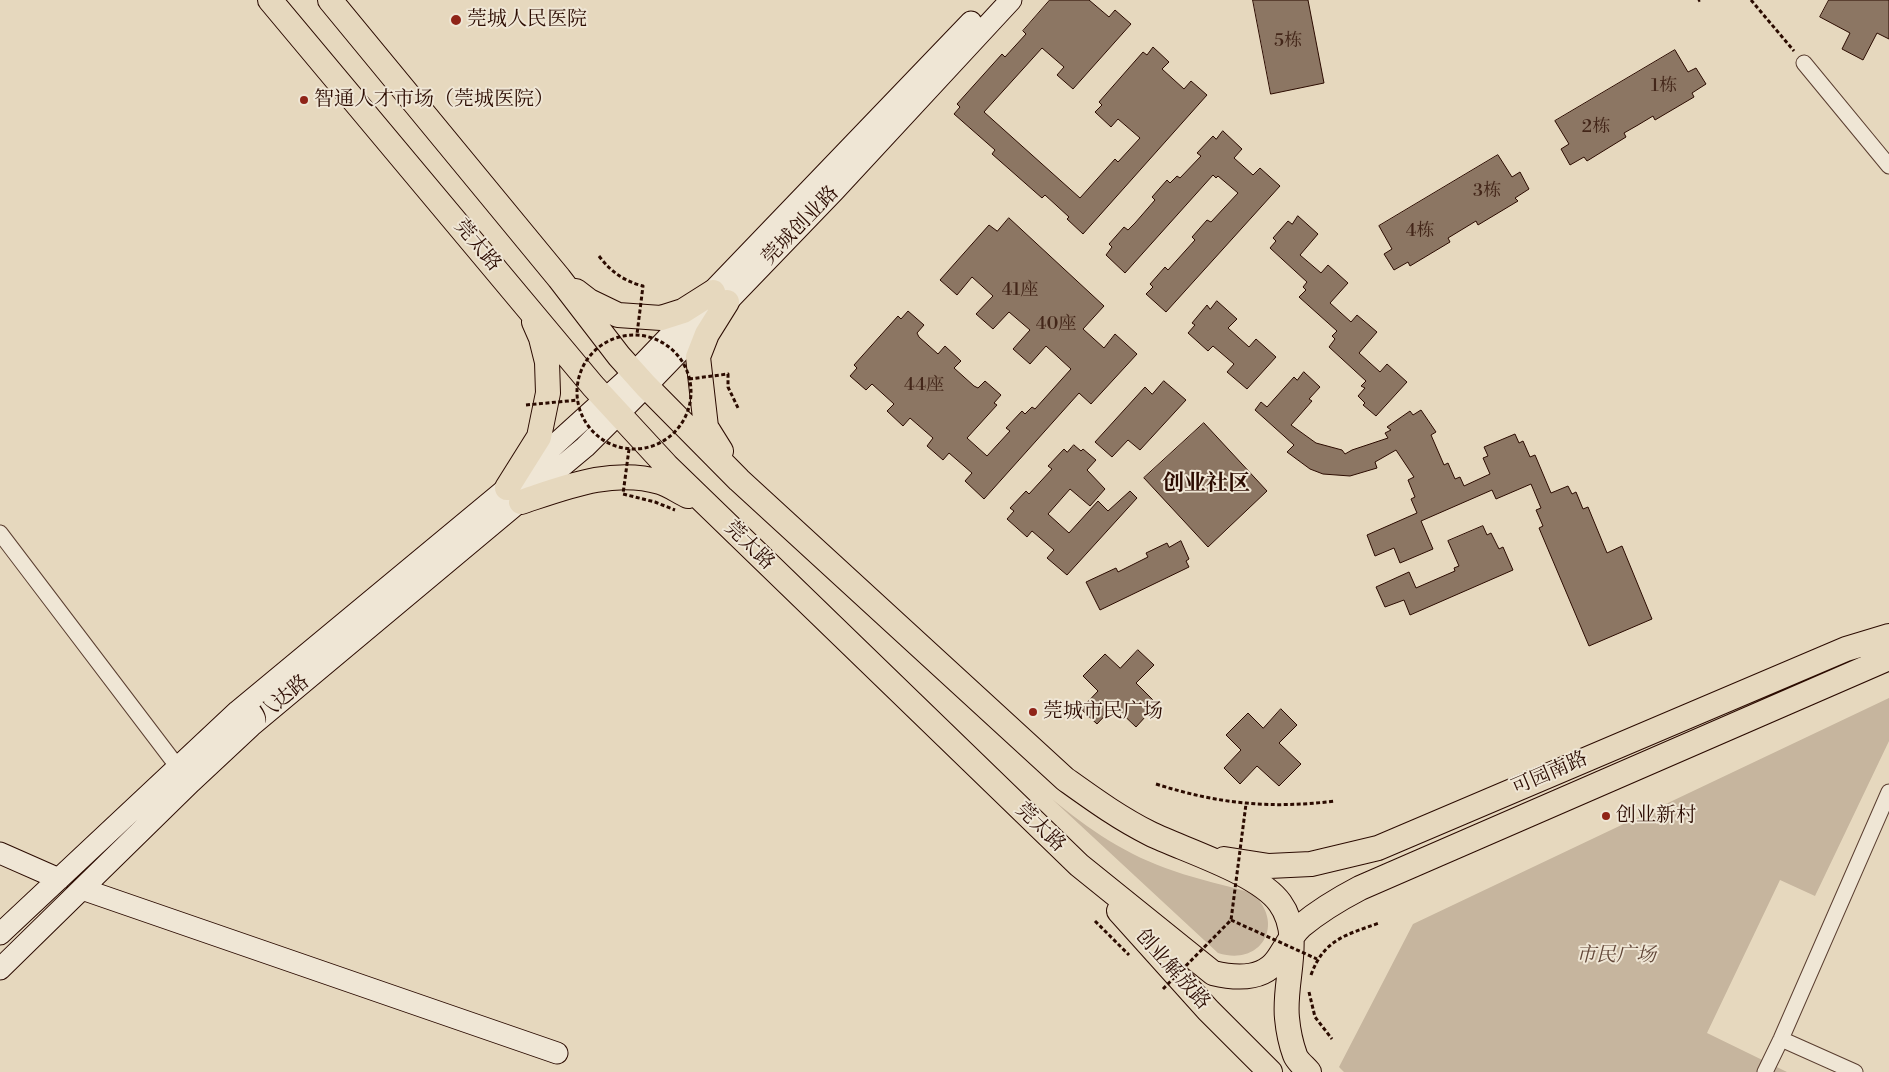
<!DOCTYPE html>
<html>
<head>
<meta charset="utf-8">
<style>
	body { margin:0 }
	canvas { display:block; background:#e6d8be }
</style>
</head>
<body>
<canvas width="1889" height="1072"></canvas>
<script>
const c = document.querySelector('canvas').getContext('2d');
c.lineJoin = 'round';
function fill(path, color) {
  c.fillStyle = color;
  c.fill(path, 'evenodd');
}
function trace(path, color, width, dash) {
  c.strokeStyle = color;
  c.lineWidth = width;
  c.lineCap = dash ? 'butt' : 'round';
  c.setLineDash(dash || []);
  c.stroke(path);
}
function drawText(font, color, halo, rows, align = 'center') {
  c.font = font + ' "Libre Bodoni","Noto Serif SC",serif';
  c.lineWidth = 4;
  c.setLineDash([]);
  c.textBaseline = 'middle';
  c.strokeStyle = halo;
  c.fillStyle = color;
  for (const [text, x, y, turn = 0] of rows) {
    c.save();
    c.translate(x, y);
    c.rotate((+turn || 0) * Math.PI / 180);
    c.textAlign = isNaN(turn) ? turn : align;
    if (halo) c.strokeText(text, 0, 0);
    c.fillText(text, 0, 0);
    c.restore();
  }
}
fill(new Path2D(`
	M1889,698V741L1815,896L1780,880L1707,1033L1787,1072H1344L1339,1067L1413,924Z
	M1052,799C1088,829 1128,856 1174,871C1199,880 1226,885 1252,893C1286,923 1262,967 1218,953Z`), '#c6b59e');
const building = new Path2D(`
	M1050,0H1089L1109,17L1115,10L1131,24L1073,89L1057,75L1064,67L1042,48L984,112L1080,198L1115,159L1118,162L1140,138L1118,119L1111,127L1095,112L1102,105L1099,102L1143,52L1147,55L1153,47L1169,62L1162,69L1184,89L1191,81L1207,95L1083,234L1067,219L1069,217L1045,195L1042,198L992,154L995,150L954,114L960,107L957,104L1002,54L1005,57L1026,34L1023,31Z
	M1253,0H1308L1324,83L1271,94Z
	M1829,0H1889V39L1877,33L1863,60L1842,49L1850,33L1820,17Z
	M1675,50L1688,72L1696,68L1706,84L1692,93L1694,97L1655,120L1653,116L1638,125L1624,133L1626,137L1587,161L1584,157L1570,165L1561,149L1569,144L1555,121Z
	M1223,131L1242,149L1234,158L1253,175L1260,168L1280,186L1166,312L1146,294L1153,287L1150,284L1165,267L1168,270L1195,240L1192,237L1207,220L1211,222L1238,193L1218,176L1216,178L1213,175L1125,273L1106,255L1112,247L1109,244L1124,227L1128,230L1135,223L1155,200L1152,197L1167,180L1170,183L1177,176L1180,178L1201,156L1197,153L1213,136L1216,139Z
	M1498,155L1512,177L1520,172L1529,189L1515,198L1518,201L1478,225L1476,221L1448,238L1450,242L1410,266L1408,262L1394,270L1384,254L1392,249L1379,226Z
	M1298,216L1318,234L1300,255L1321,273L1328,265L1348,283L1330,303L1351,322L1357,315L1377,332L1359,353L1380,372L1387,364L1407,382L1376,416L1363,405L1365,403L1358,396L1365,388L1361,386L1366,381L1329,347L1335,339L1332,336L1337,331L1299,297L1306,290L1303,287L1307,282L1270,248L1276,241L1273,238L1288,221L1292,224Z
	M1009,218L1104,306L1083,329L1104,348L1115,334L1137,354L1091,404L1079,393L984,499L965,481L972,473L949,453L943,460L927,446L933,438L910,418L903,426L887,411L894,404L872,384L866,390L850,376L857,368L854,365L898,316L901,319L908,311L924,325L917,333L919,337L938,354L945,346L961,361L954,368L974,386L978,388L985,381L1001,395L994,403L997,405L967,438L987,456L1010,431L1006,428L1022,411L1025,414L1032,407L1035,409L1071,369L1046,346L1030,364L1013,349L1030,330L1009,312L993,329L976,314L993,296L972,277L957,295L940,280L989,225L997,231Z
	M1217,301L1237,319L1228,328L1249,347L1256,339L1276,357L1247,389L1227,372L1234,364L1213,346L1208,351L1188,333L1195,325L1192,323L1207,305L1210,309Z
	M1304,372L1320,387L1309,399L1312,401L1291,425L1316,443L1342,450L1345,454L1352,450L1388,438L1385,433L1391,430L1387,427L1410,411L1413,415L1421,410L1436,432L1431,435L1444,465L1448,463L1455,479L1460,477L1464,486L1490,474L1483,458L1488,456L1484,447L1515,434L1519,443L1523,441L1530,457L1535,455L1551,493L1568,486L1572,494L1576,492L1583,509L1588,507L1607,553L1622,546L1652,619L1589,646L1539,528L1543,526L1536,510L1541,508L1531,484L1496,499L1492,490L1421,521L1433,549L1400,563L1394,548L1375,556L1367,535L1417,513L1411,499L1415,497L1408,480L1414,477L1396,450L1375,462L1377,468L1350,476L1323,474L1310,469L1287,452L1294,445L1255,410L1261,402L1267,407L1294,377L1297,380Z
	M1164,381L1186,400L1140,450L1128,440L1112,457L1095,442L1145,387L1152,394Z
	M1204,423L1267,491L1208,547L1144,478Z
	M1074,445L1081,451L1083,449L1096,460L1087,470L1105,489L1090,506L1070,489L1048,514L1069,533L1098,501L1108,511L1130,491L1137,498L1067,575L1047,558L1054,550L1032,531L1027,537L1007,519L1014,511L1010,508L1026,491L1029,494L1052,469L1048,466L1064,449L1067,452Z
	M1483,526L1487,535L1491,533L1499,549L1503,547L1513,570L1410,615L1404,600L1385,607L1376,587L1409,572L1416,588L1455,571L1454,568L1459,566L1448,541Z
	M1181,541L1189,559L1186,561L1189,567L1100,610L1086,582L1116,568L1118,572L1148,557L1146,553L1167,543L1169,547Z
	M1138,650L1154,665L1136,683L1157,704L1136,727L1114,706L1097,724L1081,709L1098,691L1083,676L1105,654L1120,668Z
	M1281,709L1297,725L1279,743L1301,764L1279,786L1257,766L1240,784L1224,768L1241,750L1226,735L1248,713L1263,728Z`);
fill(building, '#8c7663');
trace(building, '#2b0b00', 1);
const street = new Path2D(`
	M1804,63L1889,166
	M0,533L177,766
	M1781,1039L1855,1072
	M1765,1072L1781,1039L1889,792`);
const secondary = new Path2D(`
	M0,853L59,879
	M82,889L557,1053
	M0,934L238,711L507,488L634,373L971,22
	M0,969L191,782L251,726L585,447L646,386L834,191L1011,0`);
const primary = new Path2D(`
	M270,0L593,386L666,465L1079,865L1213,973C1234,978 1262,981 1277,960C1285,949 1291,935 1301,926C1319,911 1339,899 1360,888L1889,658
	M330,0L559,278L619,356L646,386L739,480L1065,779C1093,799 1119,818 1151,834C1184,850 1259,873 1280,903C1304,936 1283,981 1287,1018C1288,1029 1291,1044 1295,1055C1297,1061 1305,1067 1309,1072
	M576,291L589,301L618,315L661,318L683,311L713,292
	M721,451L706,427L698,357L707,334L727,302
	M507,488L539,437L548,393L547,362L541,338L534,322
	M521,502C566,487 613,468 660,482C670,485 679,492 688,496
	M1224,859L1269,866L1311,864L1378,848L1846,649L1889,636
	M1119,911L1208,1010L1270,1072`);
trace(street, '#5a3e30', 17);
trace(secondary, '#2b0b00', 23);
trace(primary, '#2b0b00', 26);
trace(new Path2D(`
	M1751,0L1794,51
	M1698,1L1700,0
	M1156,784C1219,804 1270,809 1335,801
	M1095,921L1129,955
	M1311,975C1324,939 1346,935 1379,923
	M1309,992L1315,1017L1332,1039`), '#2b0b00', 3, [4, 2.5]);
trace(street, '#efe6d5', 15);
trace(secondary, '#efe6d5', 21);
trace(primary, '#e6d8be', 24);
trace(new Path2D(`
	M599,256C611,272 624,281 643,286L637,334
	M577 392a57 57 0 1 1 114 0a57 57 0 1 1-114 0Z
	M689,379L728,374V387L739,410
	M526,405L578,400
	M629,449L623,494L655,502L675,510
	M1231,920L1317,959
	M1163,989L1231,920L1246,804`), '#2b0b00', 3, [4, 2.5]);
for (const [x, y, r, color] of [
	[456,20,6,"#8f2418"],
	[304,100,5,"#8f2418"],
	[1033,712,5,"#8f2418"],
	[1606,816,5,"#8f2418"]
]) {
  const dot = new Path2D();
  dot.arc(x, y, r, 0, 2 * Math.PI);
  c.fillStyle = color;
  c.fill(dot);
  trace(dot, '#efe6d5', 2);
}
drawText('18px', '#432619', null, [
	["5栋",1288,42],
	["1栋",1664,87],
	["2栋",1596,128],
	["3栋",1487,192],
	["4栋",1420,232],
	["41座",1020,291],
	["40座",1056,325],
	["44座",924,386]
]);
drawText('20px', '#2b0b00', '#efe6d5', [
	["莞城人民医院",467,20],
	["智通人才市场（莞城医院）",314,100],
	["莞城市民广场",1043,712],
	["创业新村",1616,816]
], 'left');
drawText('20px', '#2b0b00', '#efe6d5', [
	["莞城创业路",801,226,-46],
	["莞太路",477,246,50],
	["莞太路",749,546,44],
	["八达路",284,699,-40],
	["可园南路",1550,774,-23],
	["莞太路",1040,828,44],
	["创业解放路",1172,970,48]
]);
drawText('italic 20px', '#614637', '#efe6d5', [
	["市民广场",1616,956]
]);
drawText('bold 22px', '#2b0b00', '#efe6d5', [
	["创业社区",1206,485]
]);
</script>
</body>
</html>
